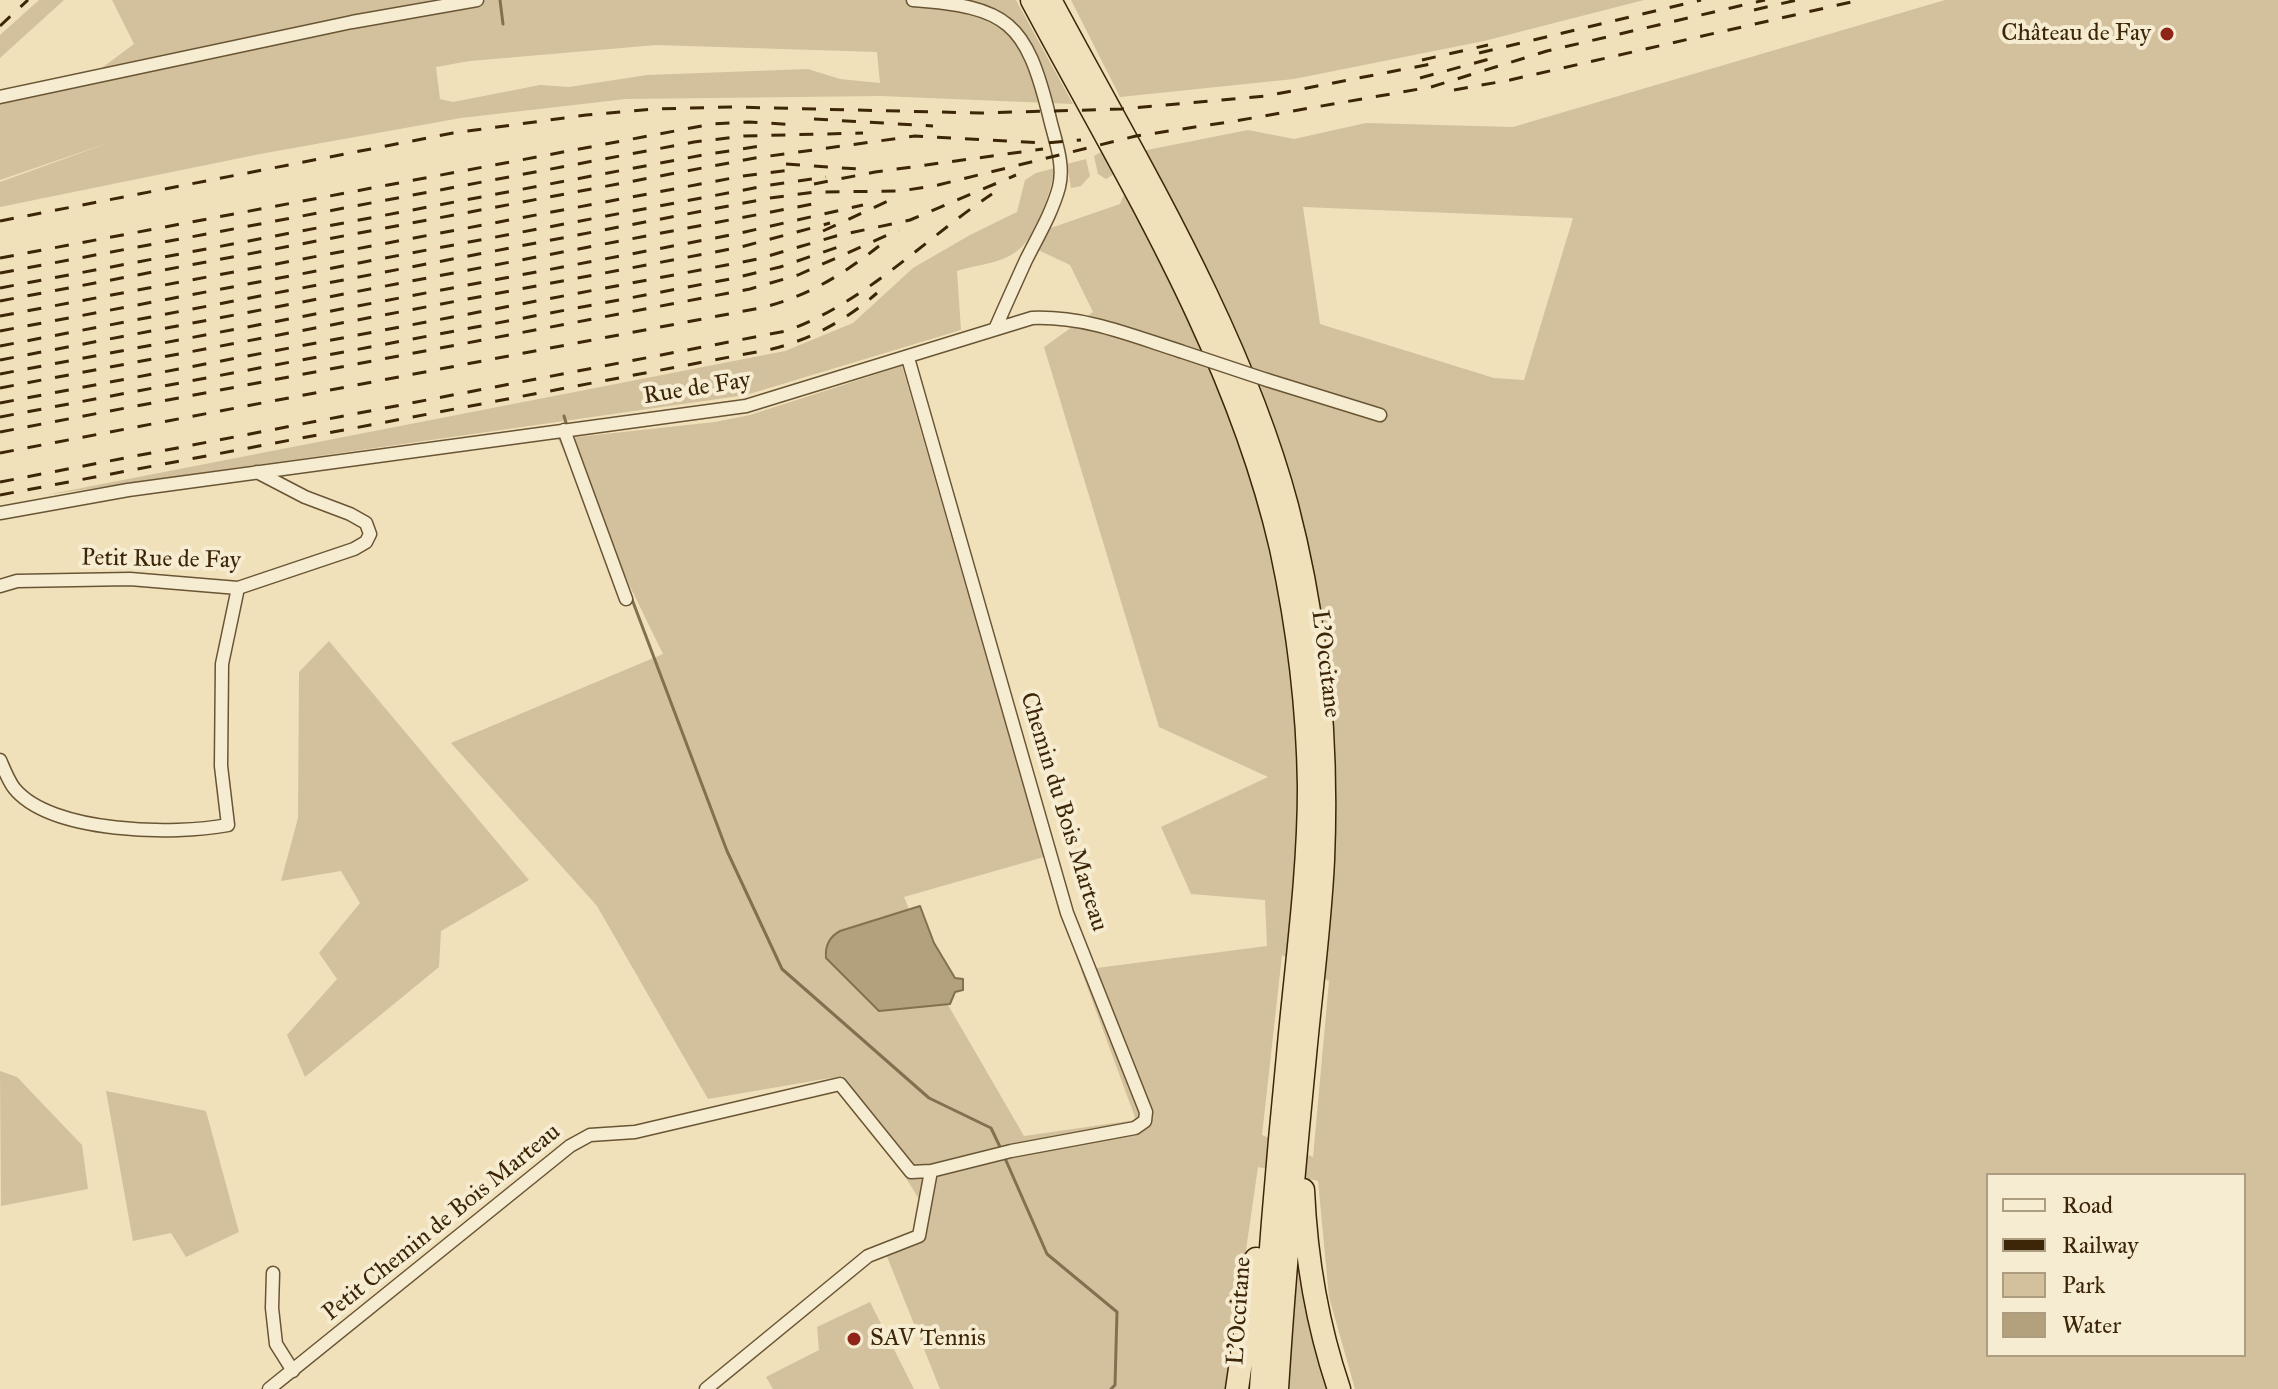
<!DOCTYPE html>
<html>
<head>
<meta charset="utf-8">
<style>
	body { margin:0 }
	#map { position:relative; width:2278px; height:1389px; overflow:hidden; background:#f1e1ba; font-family:"IM FELL Great Primer",serif }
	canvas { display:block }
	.legend { position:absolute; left:1986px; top:1173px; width:260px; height:184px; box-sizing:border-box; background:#f6ecd2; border:2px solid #ac9d81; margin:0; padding:10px 14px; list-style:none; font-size:24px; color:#3c2607 }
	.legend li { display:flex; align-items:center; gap:16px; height:40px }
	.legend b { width:40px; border:2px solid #ac9d81 }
</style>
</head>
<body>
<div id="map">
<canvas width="2278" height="1389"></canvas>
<ul class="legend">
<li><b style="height:10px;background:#f6ecd2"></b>Road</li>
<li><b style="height:10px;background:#3c2607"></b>Railway</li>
<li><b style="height:22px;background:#d2c19c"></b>Park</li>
<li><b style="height:22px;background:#b3a17d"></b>Water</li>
</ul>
</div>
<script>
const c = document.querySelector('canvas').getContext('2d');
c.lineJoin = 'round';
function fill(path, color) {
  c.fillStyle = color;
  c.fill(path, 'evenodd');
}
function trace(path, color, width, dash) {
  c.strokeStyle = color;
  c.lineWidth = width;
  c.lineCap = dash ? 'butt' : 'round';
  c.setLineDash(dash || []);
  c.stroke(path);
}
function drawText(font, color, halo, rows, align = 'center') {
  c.font = font + ' "IM FELL Great Primer",serif';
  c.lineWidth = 8;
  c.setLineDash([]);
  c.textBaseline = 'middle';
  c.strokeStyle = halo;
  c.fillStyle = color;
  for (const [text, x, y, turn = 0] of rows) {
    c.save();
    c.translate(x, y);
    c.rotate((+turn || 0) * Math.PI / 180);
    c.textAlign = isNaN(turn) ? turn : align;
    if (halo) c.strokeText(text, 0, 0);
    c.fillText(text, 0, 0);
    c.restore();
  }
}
fill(new Path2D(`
	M39,0H64L0,58V35Z
	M112,0H1016L1073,104L881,96L626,99L461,118L260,154L0,207V182L111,142L0,180V93L99,70L134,44ZM656,45L877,52L880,83L840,79L808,69L647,75L569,87L540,85L453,102L440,99L436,67L470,61Z
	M1071,0H1644L1484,41L1294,79L1120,97Z
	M1945,0H2278V1389H1355L1329,1297L1318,1181L1258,1167L1226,1389H940L886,1254L912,1234L919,1199L842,1076L708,1099L597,906L451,743L663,654L558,439L715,422L750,415L902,366L1044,857L904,897L948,1005L1024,1136L1136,1120L1081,970L1267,946L1265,900L1191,894L1161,827L1268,777L1159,727L1044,347L1093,312L1070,265L1036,249L1045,230L1120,204L1142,151L1248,130L1294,139L1366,123L1513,127ZM1303,207L1573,218L1524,380L1494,378L1320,324ZM1282,955L1329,981L1313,1157L1262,1135ZM1988,1175H2244V1355H1988Z
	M1101,152L1114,174L1106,179L1098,174L1094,156Z
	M1086,159L1090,176L1081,186L1071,188L1067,164Z
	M1055,168C1050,193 1036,243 1011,255C996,264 974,265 957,271L961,330L746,395L46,495L785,351L853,323L913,268L970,235L1017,212L1025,180L1036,173Z
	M329,641L529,880L441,931L439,967L305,1077L287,1035L337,979L319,953L360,903L341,871L281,881L298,818L299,672Z
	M0,1071L17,1077L82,1145L88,1189L1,1206Z
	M106,1091L206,1111L239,1232L186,1257L171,1233L133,1241Z
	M1297,1265L1303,1274L1334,1389H1289Z
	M870,1302L914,1389H773L766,1377L819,1350L817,1327Z`), '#d2c19c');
const water = new Path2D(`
	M920,906L934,943L955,978L963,979V990L955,992L950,1004L879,1011L826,958C825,947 829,937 840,931Z`);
fill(water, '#b3a17d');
trace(water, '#83704e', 2);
trace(new Path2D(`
	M500,0L503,24
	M564,416L567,426
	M630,594L727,851L782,969L929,1098L991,1128L1001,1149
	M1004,1156L1047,1254L1117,1312L1115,1385L1111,1389`), '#83704e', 3);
const minor = new Path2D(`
	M913,0C1008,7 1026,22 1049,115C1054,138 1065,163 1059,187C1052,213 1038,236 1026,260C1016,282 1006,304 996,327
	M0,97L352,22L477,0
	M1267,380L1380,415
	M564,430L626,599
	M0,513L128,490L746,406L1032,318C1085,316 1130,335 1180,351
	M0,586L17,581L130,579L238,588L354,549L366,542L370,534L366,523L350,514L305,497L257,472
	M0,760C4,769 8,780 14,788C51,834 176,835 228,825L221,766L222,664L238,588
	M273,1273L272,1308L276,1344L293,1371
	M269,1389L570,1146L590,1135L635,1132L840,1084L911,1172L931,1171L1011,1151L1135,1128L1145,1121L1146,1112L1067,913L908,358
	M706,1389L868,1256L919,1236L931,1171`);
const motorway = new Path2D(`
	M1032,0C1126,176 1236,352 1281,548C1298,627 1308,707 1309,787C1309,876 1296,966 1288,1055C1277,1166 1268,1277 1261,1389
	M1050,0C1136,161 1240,330 1287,506C1317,621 1328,741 1323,860C1320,925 1311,990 1305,1055C1294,1167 1284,1277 1277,1389
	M1303,1190C1306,1259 1317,1324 1339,1389
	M1237,1389L1256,1259`);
trace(minor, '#695534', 15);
trace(motorway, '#3c2607', 25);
trace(minor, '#f6ecd2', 12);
trace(motorway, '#f1e1ba', 22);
trace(new Path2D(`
	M1754,10L1797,0
	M0,26L28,0
	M1479,53L1701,0
	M1422,60L1488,45
	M1420,78L1493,58
	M1454,90L1510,80L1860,0
	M814,119L933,126
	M786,164L858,169
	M814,184L875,172L1043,149
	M0,221L453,133L586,115L653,109L731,107L981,113L1122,109L1266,96L1436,63
	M823,231L899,196
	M0,258L712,124L749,122L799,125
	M0,273L694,142L744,136L863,133
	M0,288L703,155L767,145
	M0,301L755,158L915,136L1045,143L1081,140
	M0,316L743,176L798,169
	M0,331L770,185L826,177
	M0,346L770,198L815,192L901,191L938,185L1136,136L1235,121L1431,87L1547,51L1765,0
	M0,360L818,203
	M0,374L736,234L863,205
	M0,388L741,247L830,223
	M0,403L758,259L836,236L910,220L1016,175
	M0,417L730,279L780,267L838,247
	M0,432L750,289L798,275L899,230
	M0,453L760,308C807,297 842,275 879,246
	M0,482L786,331C865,303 923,240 992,194
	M0,495L772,349C812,339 846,320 877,293`), '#3c2607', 3, [14, 14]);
const minorBridge = new Path2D(`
	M1180,351L1267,380`);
trace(minorBridge, '#695534', 15, []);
trace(minorBridge, '#f6ecd2', 12);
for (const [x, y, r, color] of [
	[2167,34,8,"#8f2418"],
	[854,1339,8,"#8f2418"]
]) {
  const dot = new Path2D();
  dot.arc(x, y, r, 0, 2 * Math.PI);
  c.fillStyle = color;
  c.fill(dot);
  trace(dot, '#f6ecd2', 3);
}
drawText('24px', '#3c2607', '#f6ecd2', [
	["Château de Fay",2151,34],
	["SAV Tennis",870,1339,"left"]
], 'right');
drawText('24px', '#3c2607', '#f6ecd2', [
	["Rue de Fay",697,389,-9],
	["Petit Rue de Fay",161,560,1],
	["L'Occitane",1325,664,83],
	["Chemin du Bois Marteau",1063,812,73],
	["Petit Chemin de Bois Marteau",442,1223,-39],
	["L'Occitane",1240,1311,-86]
]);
</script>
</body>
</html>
